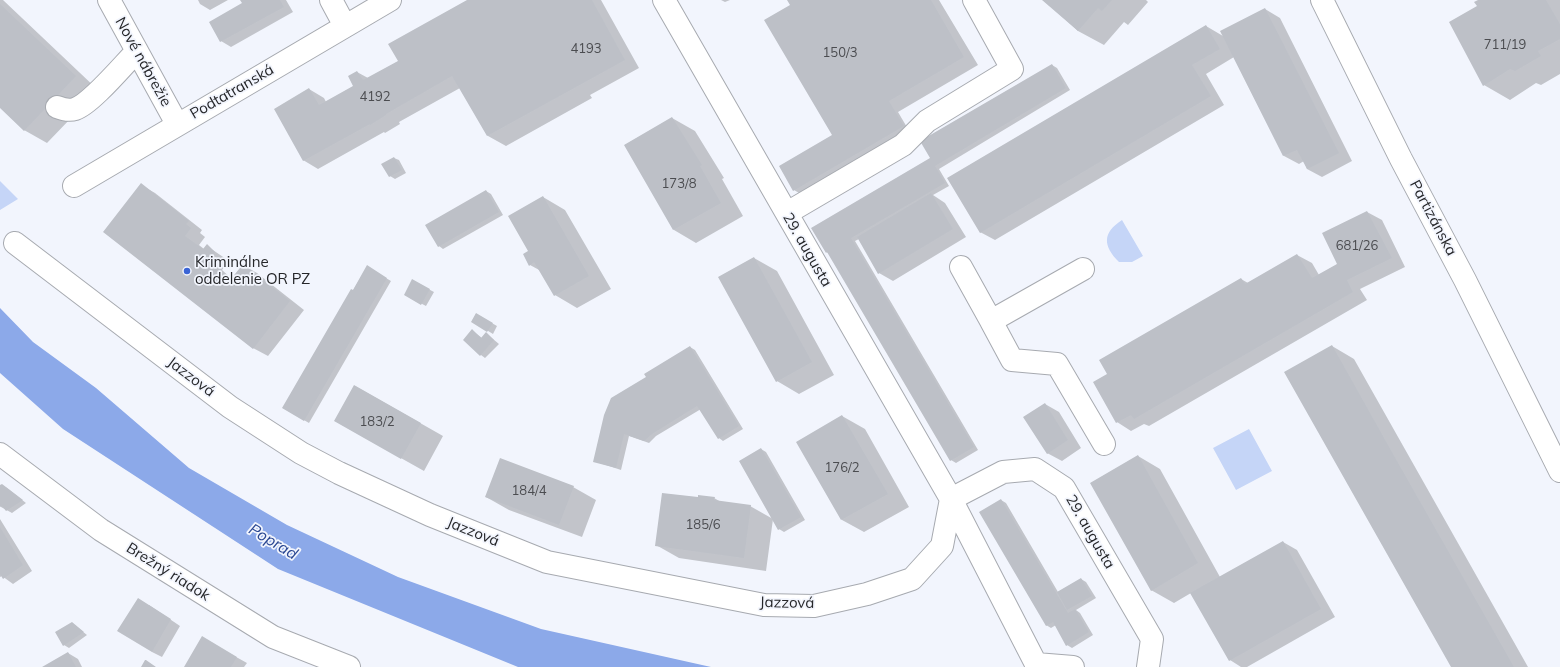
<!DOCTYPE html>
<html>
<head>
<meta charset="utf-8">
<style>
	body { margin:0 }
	canvas { display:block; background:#f2f5fd }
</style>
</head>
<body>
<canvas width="1560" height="667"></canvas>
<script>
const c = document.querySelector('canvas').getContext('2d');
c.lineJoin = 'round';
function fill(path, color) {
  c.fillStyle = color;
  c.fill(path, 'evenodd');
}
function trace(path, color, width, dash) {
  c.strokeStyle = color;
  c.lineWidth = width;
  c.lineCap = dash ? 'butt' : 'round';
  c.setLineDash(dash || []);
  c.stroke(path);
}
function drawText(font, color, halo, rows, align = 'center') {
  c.font = font + ' Mulish,sans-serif';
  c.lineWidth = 3.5;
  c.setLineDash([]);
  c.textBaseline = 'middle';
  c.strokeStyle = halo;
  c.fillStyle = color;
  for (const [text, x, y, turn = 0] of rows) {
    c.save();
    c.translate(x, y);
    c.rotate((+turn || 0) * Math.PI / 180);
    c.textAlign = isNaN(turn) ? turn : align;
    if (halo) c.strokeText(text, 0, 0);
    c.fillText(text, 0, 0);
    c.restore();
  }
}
fill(new Path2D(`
	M0,181L18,199L0,210Z
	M1122,220L1143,256L1132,262H1119C1103,246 1102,233 1122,220Z
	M1249,429L1272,471L1236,490L1213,448Z`), '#c5d5f7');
fill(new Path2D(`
	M0,308L33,342L96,388L189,468L287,525L398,577L541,629L711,667H518L278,569L63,429L0,373Z`), '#8ca9e9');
fill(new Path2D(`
	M0,0H3L98,90L47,143L24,130L0,107Z
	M198,0H228L210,10L200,4Z
	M242,0H286L293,12L231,47L221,41L243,3Z
	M469,0H601L639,68L590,95L592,98L506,146L488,136L460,88L399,122L400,124L385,133L384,132L318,169L303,160L309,89L324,98L326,102L354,86L357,72L368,78L399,61Z
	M721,0H730L725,2Z
	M789,0H939L978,65L898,112L908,129L799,193L794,190L780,167L833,136Z
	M1044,0H1146L1148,2L1128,25L1124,22L1104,45L1078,31Z
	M1480,0H1560V74L1541,85L1536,83L1510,100L1484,85L1478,6Z
	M1265,9L1280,18L1352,161L1322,177L1307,169L1304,161L1299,164L1284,156L1234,57L1206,74L1224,105L995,240L980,232L1206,26L1223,36Z
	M1052,65L1057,68L1070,90L939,169L949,186L933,195L945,203L966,237L893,281L879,273L859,239L855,241L978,450L956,463L951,460L829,253L826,252L932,158Z
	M672,118L695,131L724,178L722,179L743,216L696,243L674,230L625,145Z
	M394,158L399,160L406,173L395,179L390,176Z
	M141,185L155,193L202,230L200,233L205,237L199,245L204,249L207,246L229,261L222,270L232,279L243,265L257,273L304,310L268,356L253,348Z
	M486,191L491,194L503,215L443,249L439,246Z
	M543,197L565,210L611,289L577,308L555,295L541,271L530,265L529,251Z
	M1367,212L1382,220L1405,267L1360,289L1367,300L1149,426L1144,424L1131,431L1117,422L1108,374L1241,279L1248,283L1297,255L1312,263L1319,275L1338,264Z
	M754,258L777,271L834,375L799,394L777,381Z
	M367,267L391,281L309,423L283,408Z
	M413,281L434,292L426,306L405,295Z
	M476,314L497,326L493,334L472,321Z
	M473,331L482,338L487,334L499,344L485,358L481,355Z
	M1332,346L1354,359L1528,667H1452Z
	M690,347L695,350L743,429L723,441L719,438L701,409L656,436L649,443L629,436L621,470L594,461L647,378Z
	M355,386L443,436L424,471L335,421Z
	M1045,404L1059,412L1081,448L1062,461L1047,453Z
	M842,416L865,429L909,507L864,532L842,520Z
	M761,449L766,452L805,520L784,532L779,529L773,519L766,571L679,558L656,545L699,499L714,498L721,502L750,506L773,519Z
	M1138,456L1160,469L1220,577L1283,542L1297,550L1335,617L1247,667H1241L1230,660L1191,593L1174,603L1151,590Z
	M2,485L7,488L26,503L12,513L1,507L0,486Z
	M573,487L596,500L582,537L509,510L486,497Z
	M1001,500L1006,503L1058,592L1081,579L1086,582L1096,598L1076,610L1080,613L1093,635L1072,648L1067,645L1056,625L1051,628L1046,625Z
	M0,519L32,571L13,584L2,576L0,577Z
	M149,605L180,626L162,657L152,652Z
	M72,623L87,635L69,648L64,645Z
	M202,638L247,663L244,667H185Z
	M68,653L78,659L82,667H44Z`), '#0003');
fill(new Path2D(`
	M240,0H280L284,7L220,42L209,22L242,3Z
	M467,0H592L625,60L487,136L452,76L386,114V115L370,125V124L303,161L274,109L309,88L319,105L353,86L348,76L357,71L363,80L398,61L388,44Z
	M787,0H931L964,57L889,101L904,126L793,191L779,166L832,135L764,20L790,5Z
	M1042,0H1112L1102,11L1098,8L1078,31Z
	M1478,0H1546L1560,24V39L1538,51L1541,56L1515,71L1510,69L1483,86L1449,22L1477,6L1474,2Z
	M0,4L76,76L24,131L0,108Z
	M1265,8L1339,153L1307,169L1297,150L1283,156L1220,31Z
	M1206,25L1220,49L1192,65L1211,96L980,233L947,178Z
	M1052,64L1066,88L935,166L945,183L851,238L974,447L950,461L827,252L826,253L811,228L930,158L920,141Z
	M672,117L702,165L700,166L721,203L673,230L624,145Z
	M394,157L402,170L389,177L381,164Z
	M141,183L189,221L186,224L191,228L185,236L203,249L207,244L215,252L208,261L231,279L243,264L290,301L253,349L103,232Z
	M486,190L499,212L438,247L425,225Z
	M931,193L953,229L878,274L857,237Z
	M543,196L589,276L554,296L534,262L529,266L523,254L528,251L508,216Z
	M1367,211L1392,258L1347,280L1353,292L1134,419L1131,415L1116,423L1093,382L1107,374L1099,360L1241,278L1245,284L1297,254L1312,278L1337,264L1322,233Z
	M754,257L812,362L776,382L718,277Z
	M367,265L387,278L304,421L282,408L351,289L353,290Z
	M412,279L430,289L421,305L404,295Z
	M476,313L493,323L487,332L471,322Z
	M472,329L481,338L486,332L494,340L480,356L463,340Z
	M1332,345L1393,454L1514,667H1451L1284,372Z
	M690,346L739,426L718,439L697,406L652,434L644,441L624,434L616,468L593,462L604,415L611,398L646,377L644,374Z
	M354,385L421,423L401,459L334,421Z
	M1045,403L1068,440L1047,454L1023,417Z
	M842,415L888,494L841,520L796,442Z
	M761,448L801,517L778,530L739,461Z
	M1138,455L1198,563L1151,591L1090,483Z
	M500,458L574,486L559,525L485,497Z
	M2,484L23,500L6,511L2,506L0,507V485Z
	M662,493L698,497V495L715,497L714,500L751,505L744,558L655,546Z
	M1001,499L1068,613L1075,609L1089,632L1066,646L1053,622L1046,626L979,512Z
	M0,527L23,565L3,579L0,574Z
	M1283,541L1321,609L1229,661L1190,593Z
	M1081,578L1092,596L1067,610L1057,592Z
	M138,598L171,619L152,652L117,631Z
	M72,622L84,632L63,646L55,632Z
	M202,636L237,657L231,667H184Z
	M68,652L76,667H42Z
	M145,660H146L156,667H141Z`), '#bdc0c7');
const minor = new Path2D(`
	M109,0L177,124
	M331,0L345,26
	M664,0L951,499L1036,664L1073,667
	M1322,0L1401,159L1465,280L1560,471
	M57,107C62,109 69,111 75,109C91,104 124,64 137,51
	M74,186L390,0
	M787,213L903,145L927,121L1012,69L974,0
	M15,243L230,407L301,453L339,473L430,515L547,562L764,605L814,606L867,594L912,579L942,546L951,499
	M961,267L991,321
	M1083,269L991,321L1012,360L1057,364L1104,444
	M0,454L101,530L273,637L349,667
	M951,499L1003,472L1035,469L1064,488L1152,639L1148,667`);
trace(minor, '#a7aab0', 24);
trace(minor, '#fff', 22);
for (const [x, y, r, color] of [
	[187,271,4,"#3a64d5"]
]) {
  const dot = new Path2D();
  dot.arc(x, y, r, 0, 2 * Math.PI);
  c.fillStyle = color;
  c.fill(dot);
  trace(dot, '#f2f5fd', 1.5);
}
drawText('13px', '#4b4c50', null, [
	["711/19",1505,45],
	["4193",586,49],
	["150/3",840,53],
	["4192",375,97],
	["173/8",679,184],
	["681/26",1357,246],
	["183/2",377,422],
	["176/2",842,468],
	["184/4",529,491],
	["185/6",703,525]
]);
drawText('15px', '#252629', '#f2f5fd', [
	["Nové nábrežie",143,62,61],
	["Podtatranská",232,92,-30],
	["Partizánska",1433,218,62],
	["29. augusta",807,250,60],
	["Jazzová",191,377,37],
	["Jazzová",473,532,22],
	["29. augusta",1090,532,60],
	["Brežný riadok",168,572,32],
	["Jazzová",787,603,1]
]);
drawText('15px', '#252629', '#f2f5fd', [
	["Kriminálne",195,262],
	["oddelenie OR PZ",195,279]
], 'left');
drawText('italic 16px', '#2a4792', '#f2f5fd', [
	["Poprad",273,542,31]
]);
</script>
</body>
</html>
